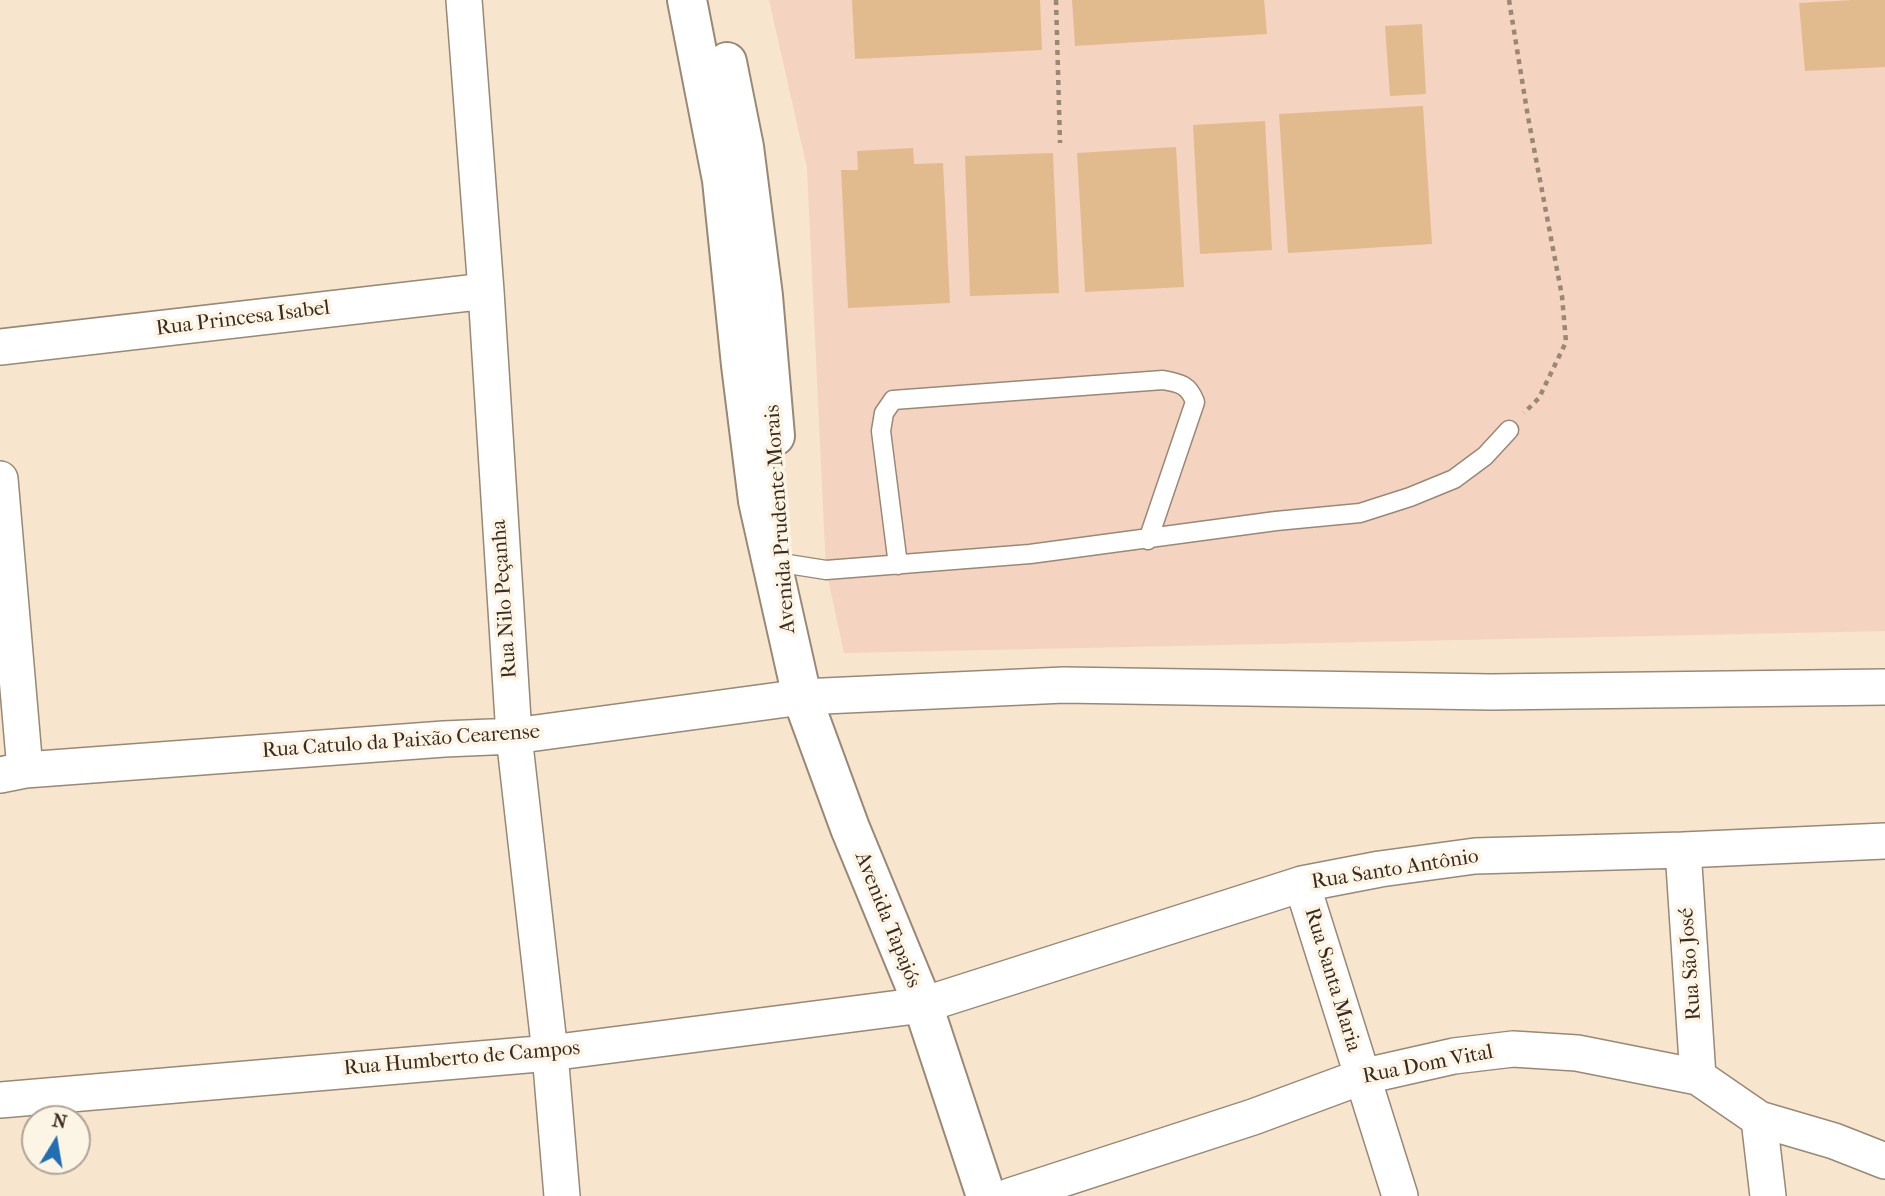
<!DOCTYPE html>
<html>
<head>
<meta charset="utf-8">
<style>
	body { margin:0 }
	#map { position:relative; width:1885px; height:1196px; overflow:hidden; background:#f7e5cd; font-family:"IM FELL French Canon",serif }
	canvas { display:block }
	.north { position:absolute; left:21px; top:1105px; width:70px; height:70px; box-sizing:border-box; background:#fcf5e5; border:2px solid #afa495; border-radius:50%; rotate:11deg; font-size:19px; font-weight:700; line-height:28px; text-align:center; color:#3b2a1e }
	.north::after { content:''; display:block; margin:auto; width:24px; height:32px; background:#1f6fb2; clip-path:polygon(50% 0,100% 100%,50% 72%,0 100%) }
</style>
</head>
<body>
<div id="map">
<canvas width="1885" height="1196"></canvas>
<div class="north">N</div>
</div>
<script>
const c = document.querySelector('canvas').getContext('2d');
c.lineJoin = 'round';
function fill(path, color) {
  c.fillStyle = color;
  c.fill(path, 'evenodd');
}
function trace(path, color, width, dash) {
  c.strokeStyle = color;
  c.lineWidth = width;
  c.lineCap = dash ? 'butt' : 'round';
  c.setLineDash(dash || []);
  c.stroke(path);
}
function drawText(font, color, halo, rows, align = 'center') {
  c.font = font + ' "IM FELL French Canon",serif';
  c.lineWidth = 7;
  c.setLineDash([]);
  c.textBaseline = 'middle';
  c.strokeStyle = halo;
  c.fillStyle = color;
  for (const [text, x, y, turn = 0] of rows) {
    c.save();
    c.translate(x, y);
    c.rotate((+turn || 0) * Math.PI / 180);
    c.textAlign = isNaN(turn) ? turn : align;
    if (halo) c.strokeText(text, 0, 0);
    c.fillText(text, 0, 0);
    c.restore();
  }
}
fill(new Path2D(`
	M769,0H1885V631L844,653L826,570L807,168Z`), '#f4d3c0');
fill(new Path2D(`
	M852,0H1040L1042,50L855,59Z
	M1072,0H1264L1267,34L1075,46Z
	M1853,0H1885V67L1805,71L1799,3Z
	M1422,24L1426,94L1390,96L1385,26Z
	M1423,106L1432,244L1288,253L1279,114Z
	M1265,121L1272,250L1200,254L1193,125Z
	M1176,147L1184,287L1085,292L1077,153Z
	M913,148L914,164L943,163L950,303L848,308L841,170H858L857,151Z
	M1053,153L1059,293L970,296L965,156Z`), '#e1bb8e');
const service = new Path2D(`
	M788,564L826,570L1030,554L1276,521L1360,513L1410,497L1454,479L1485,456L1509,430
	M898,565L881,431L884,413L893,400L1163,380C1180,383 1189,385 1195,402L1148,540`);
const minor = new Path2D(`
	M464,0L486,291L514,736L550,1053L562,1196
	M0,347L486,291
	M0,479L25,770
	M0,775L25,770L444,739L514,736L802,697L1064,685L1491,692L1885,687
	M1683,850L1698,1077
	M1302,884L1400,1196
	M0,1100L550,1053L923,1005L1302,884L1380,869L1475,856L1683,850L1885,841
	M1759,1119L1768,1196
	M1010,1196L1253,1117L1361,1077L1454,1056L1513,1049L1577,1053L1698,1077L1759,1119L1834,1141L1885,1161`);
const tertiary = new Path2D(`
	M687,0L722,180L741,365L758,501L802,697L850,828L923,1005L986,1196
	M727,62L744,147L763,296L775,436`);
trace(service, '#998876', 21);
trace(minor, '#998876', 38);
trace(tertiary, '#998876', 42);
trace(new Path2D(`
	M1056,0L1060,143
	M1509,0L1528,117L1562,296L1566,342L1539,398L1524,413`), '#998876', 4.5, [5, 5]);
trace(service, '#fff', 18);
trace(minor, '#fff', 35);
trace(tertiary, '#fff', 38);
drawText('21px', '#3b2a1e', '#fcf5e5', [
	["Rua Princesa Isabel",243,319,-7],
	["Avenida Prudente Morais",781,519,-94],
	["Rua Nilo Peçanha",505,599,-94],
	["Rua Catulo da Paixão Cearense",401,742,-4],
	["Rua Santo Antônio",1395,870,-9],
	["Avenida Tapajós",887,920,68],
	["Rua São José",1691,964,-94],
	["Rua Santa Maria",1332,980,73],
	["Rua Humberto de Campos",462,1059,-5],
	["Rua Dom Vital",1428,1065,-11]
]);
</script>
</body>
</html>
